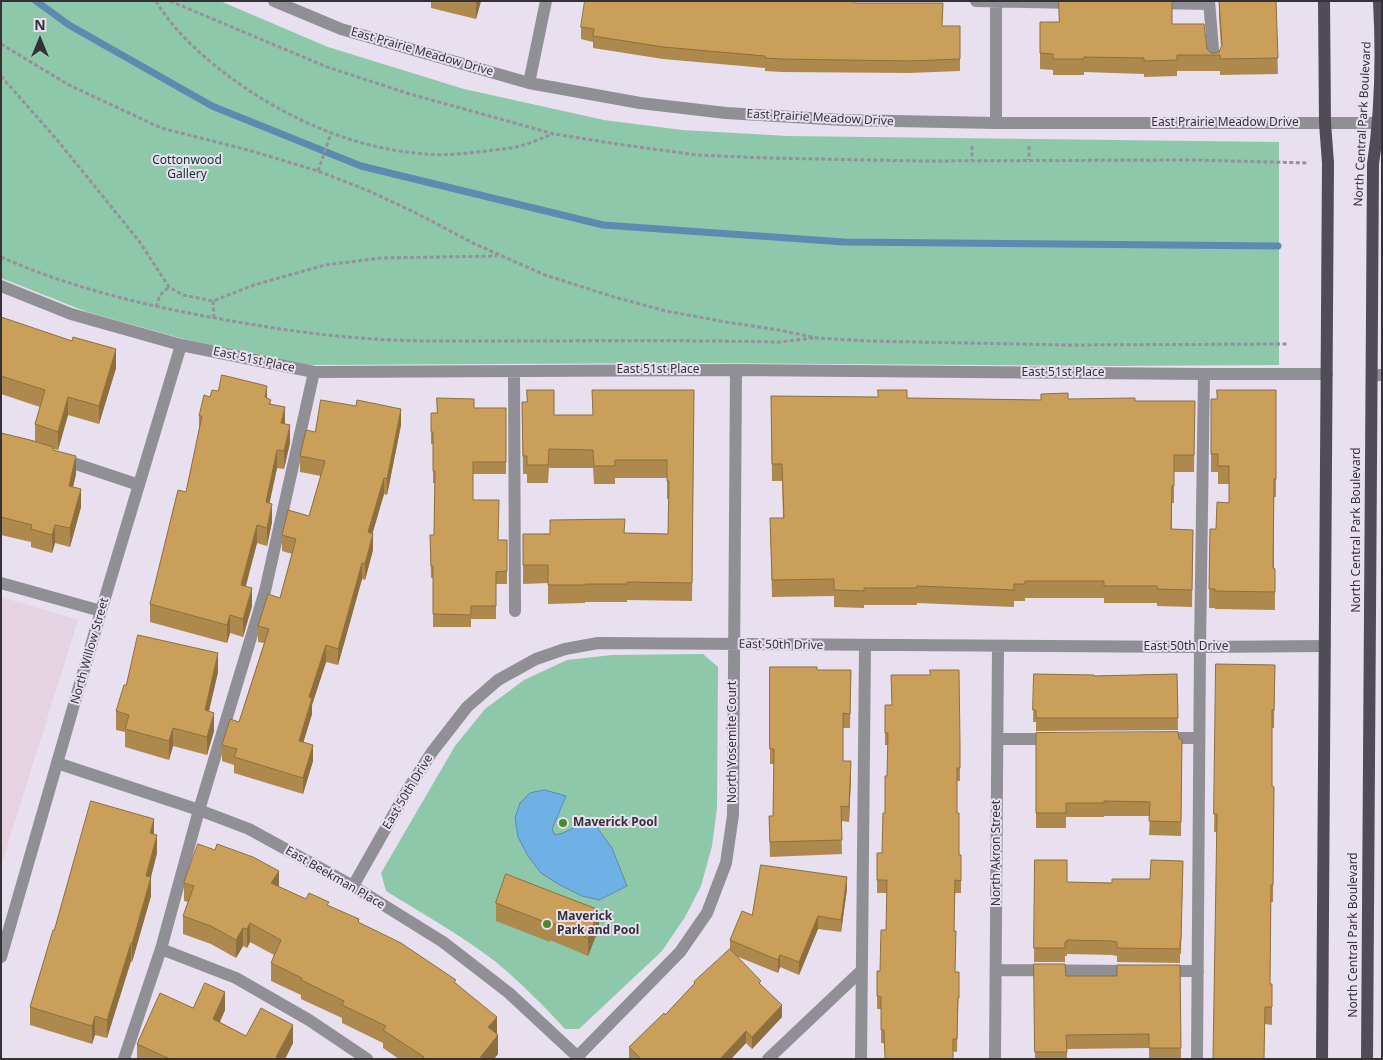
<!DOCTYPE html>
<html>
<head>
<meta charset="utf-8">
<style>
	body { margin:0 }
	#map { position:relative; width:1383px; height:1060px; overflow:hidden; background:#e8dfef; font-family:"Noto Sans",sans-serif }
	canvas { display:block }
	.frame { position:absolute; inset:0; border:2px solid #343137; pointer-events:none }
	.north { position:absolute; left:15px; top:15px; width:50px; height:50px; -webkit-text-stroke:4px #e8dfef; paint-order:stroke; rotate:0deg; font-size:14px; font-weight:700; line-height:20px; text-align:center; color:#343137 }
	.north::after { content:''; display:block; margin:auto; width:18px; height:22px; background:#343137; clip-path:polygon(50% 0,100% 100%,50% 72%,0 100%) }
</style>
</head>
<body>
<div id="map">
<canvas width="1383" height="1060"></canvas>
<div class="frame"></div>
<div class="north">N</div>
</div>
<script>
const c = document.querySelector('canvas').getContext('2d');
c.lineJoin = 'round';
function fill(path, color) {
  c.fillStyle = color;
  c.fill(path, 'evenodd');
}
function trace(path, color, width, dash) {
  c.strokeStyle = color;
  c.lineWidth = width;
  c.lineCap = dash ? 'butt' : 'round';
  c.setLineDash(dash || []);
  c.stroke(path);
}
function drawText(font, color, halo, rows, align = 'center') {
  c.font = font + ' "Noto Sans",sans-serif';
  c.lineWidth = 4;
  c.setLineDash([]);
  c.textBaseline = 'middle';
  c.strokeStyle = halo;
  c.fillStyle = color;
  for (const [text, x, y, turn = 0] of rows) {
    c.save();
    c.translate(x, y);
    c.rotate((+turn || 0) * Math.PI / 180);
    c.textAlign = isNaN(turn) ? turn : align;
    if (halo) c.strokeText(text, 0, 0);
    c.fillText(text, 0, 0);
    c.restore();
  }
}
fill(new Path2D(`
	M1,597L78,620L1,866Z`), '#e6d3e2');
fill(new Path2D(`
	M1,1H220L328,47L464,89L604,120L682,130L788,136L1279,142V365L1116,366L691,363L308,365L187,340L87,312L1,278Z
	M703,654L718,667L717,808L712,846L701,886L685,917L662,951L579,1029H565C543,1005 521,983 496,962C461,935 423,914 386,891L381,873L455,746L485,709L524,680L567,660L612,655Z`), '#8dc8aa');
const water = new Path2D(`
	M545,790L566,796L552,829L555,835L563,833L591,819L612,848L627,886L599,900L582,896L560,885L541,873L528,856L518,837L515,818L520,803L530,793Z`);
fill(water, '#6fb0e5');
trace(water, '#5d8ab1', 1);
trace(new Path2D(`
	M36,1L69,25L212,106L361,166L603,225L844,242L1278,246`), '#5d8ab1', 7);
trace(new Path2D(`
	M156,1C172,29 202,56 227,75C285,118 353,149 426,154C445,156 468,153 487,151C498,149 510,149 520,146C531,143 542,138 553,134
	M170,1L327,67L410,94L554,134L617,144L697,155L768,158L921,161L1192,160L1308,163
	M1,44L69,85L161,128L248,150L318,171L369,191L416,213L475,244L545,275L614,297L666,311L726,322L779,330L817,338L867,341L1066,345L1288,344
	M1,76L58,141L139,241L169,287L183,295L213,301L254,285L325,265L381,258L497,256
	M972,146V160
	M1029,146V160
	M318,171L331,133
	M1,257C64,285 131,302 199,315C252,325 306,334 360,338C407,342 455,341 502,341C595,341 687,340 780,342L814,338
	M213,301L214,318
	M156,307L160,295L169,287`), '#97909c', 3, [4, 2.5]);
trace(new Path2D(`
	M274,1L341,29L529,83L640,103L726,113L843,120L996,123H1382
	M976,1L1076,3
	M1209,1L1214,61
	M1156,3L1209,4
	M529,83L546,1
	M996,123V1
	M1,286L71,314L181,345L314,372L736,370L1204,374H1327
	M514,371L515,611
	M1372,375H1382
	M61,459L139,485
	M1,583L101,611
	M1163,738H1199
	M998,739H1053
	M57,763L199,810L249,829L353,886L443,942L509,993L580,1059
	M353,886L408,789L432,752L467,707L498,680L536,659L565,649L598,643L1200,647L1325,646
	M161,949L236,978L309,1020L367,1059
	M1,957L101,611L181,345
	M996,970L1133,971
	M1163,971H1198
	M578,1056L680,952L707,913L726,863L733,815L736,370
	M124,1059L161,949L199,810L265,591L314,372
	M768,1059L862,970
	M861,1059L865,646
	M995,1059L998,646
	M1197,1059L1200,647L1204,374`), '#918f96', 12);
trace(new Path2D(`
	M1322,1059L1328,163L1325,123L1324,1
	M1367,1059L1373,164C1381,110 1382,56 1379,1`), '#4f4b57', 12);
fill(new Path2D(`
	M429,1H481L476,19L431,8V2Z
	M1219,1H1276L1278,74L1220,75V71H1177V76L1144,77V74L1084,72V75H1053V70L1040,69V22H1059L1136,2L1172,24L1211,53H1215L1219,52L1221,47L1219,17Z
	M854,3L943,26H960V71L909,73L782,72L765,71V68L663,59L593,48V42L581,39V27Z
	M1,317L116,368L99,424L68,415L58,450L53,449V450L76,474L73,487L81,507L70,547L55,543L52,553L31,547V542L1,535V433L35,441V424L40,407L1,394Z
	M694,390L692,601L627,600V602H585V603L548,604V583L523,584V534L625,533L668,534L669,499H667V478H615V484H594L593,468H549L548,483H527V474H523L522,402L554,415H593Z
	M1276,390V497H1274V568L1275,569V610L1215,609V608H1209L1210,529H1216L1229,503V484H1218V472H1211V399H1217Z
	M218,391L267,398L271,404L285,424L290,443L284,469L277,468L269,503L272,522L267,546L257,543L246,586L252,606L243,637L230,633L227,643L150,622V604L186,492L199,430V416L210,397Z
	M771,396L1041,400L1068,399L1135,401H1195L1194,472H1174V503H1172V529L1193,530L1192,607L1157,606V603H1104V598H1025V601H1014V607L917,603V605H864V608L834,607V596L772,597L770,518H783L782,481H772Z
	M356,406L401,425L387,495L384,494L372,534L373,550L365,580L362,579L338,665L326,662L312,705V714L303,742L313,761L303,794L234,773V765L222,761V745L239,722L264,643L258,642V626L280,598L292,554L282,551V535L309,516L321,476L300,472V456L315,432Z
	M474,408H506V474H473V500L498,540H507V584H496V619H471V627H433V578H431L430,535H434L435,483H433V444H431V413H437Z
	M1216,664L1275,665L1274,728H1272V786L1274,787L1273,902H1271L1270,984H1272V1025L1265,1024L1216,832H1214Z
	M770,667L817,670H851L850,728H843V761L851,776L849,822L841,821L842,854L770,857L769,816H773L774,764H770Z
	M218,672L209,711L214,731L207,755L173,746L169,760L125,747V732L116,730V711L126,685Z
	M1034,674L1094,676L1177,674L1178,730L1036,731V722H1033Z
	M885,705L960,756V781H957V813L959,855H961V893H955L954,931L955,972H959L957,1052L881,1043V1009H877V971H880L886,930L887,893H877V853H882L887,776L888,745H885Z
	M1036,733L1182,739L1181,836L1149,835L1150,816H1104V817H1066V828H1036Z
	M154,834L157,853L151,877V896L132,962L131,961L107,1038L95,1035L92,1044L30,1025V1007L54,930Z
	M1035,860L1067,882L1112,883L1150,879L1183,861L1181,954H1180V963L1117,962V956L1112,955L1067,954V956H1065V962H1034Z
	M184,883L279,887L306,899L329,906L359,923L456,983L497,1034L498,1054L494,1059H399L383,1048V1043L342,1023V1018L301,999V995L271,981V963L274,955L250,942L247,948L243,946L236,958L211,944L183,934V916L188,902L184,901Z
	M847,889L841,932L818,929L799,975L780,967L778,973L736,956L761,985L782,1017L752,1049L746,1043L731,1059H629V1047L665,1015L694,984V982L730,949V940L752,915Z
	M496,903L599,928L588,956L550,940V942L496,921Z
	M1034,964L1066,976H1117L1180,965L1181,1059H1149V1048L1067,1049V1059H1035Z
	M193,1008L225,1010L220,1022L246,1036L293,1043L285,1059H137V1044Z`), '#ae894d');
fill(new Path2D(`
	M476,1H481L476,19Z
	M116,349V368L99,424V406Z
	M267,386V404L265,397Z
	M68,397V415L58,450V432Z
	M285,407V426L281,423Z
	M401,409V425L387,495V479Z
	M290,425V443L284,469V451Z
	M277,450V468L266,520V502Z
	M76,456V474L69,504V486Z
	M384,478V494L368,549V532Z
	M81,489V507L70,547V528Z
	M272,504V522L267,546V528Z
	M55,525V543L52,553V535Z
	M257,525V543L241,603V585Z
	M373,534V550L365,580V564Z
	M362,563V579L338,665V649Z
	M252,588V606L243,637V619Z
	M230,615V633L227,643V625Z
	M326,645V662L312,705V714L299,757V741L309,697Z
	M218,653V672L205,728V710Z
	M214,713V731L207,755V737Z
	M173,728V746L169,760V741Z
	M313,745V761L303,794V778Z
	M851,761V776L849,822V807Z
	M154,819V837L150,833Z
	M157,835V853L147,892L151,877V896L132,962V944L146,876Z
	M279,871V889L271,883Z
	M847,877V889L841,932V920Z
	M599,910V928L588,956V938Z
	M818,916V929L799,975V962Z
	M250,923V942L247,948V929Z
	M243,928V946L236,958V940Z
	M131,943V961L107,1038V1020Z
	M780,955V967L778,973V960Z
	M225,992V1010L213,1037V1019Z
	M782,1005V1017L752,1049V1037Z
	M95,1016V1035L92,1044V1026Z
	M497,1017V1035L488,1027Z
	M293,1025V1043L285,1059H276V1057Z
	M746,1031V1043L731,1059H720Z
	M498,1035V1054L494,1059H479Z`), '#8d6f3e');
const building = new Path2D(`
	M585,1H854V3H943L942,26H960V59L909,61L782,59L765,58V56L663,47L593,36L594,29L581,27Z
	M1059,1H1172V24H1204L1207,49L1211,53H1215L1219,52L1222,45L1219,1H1276L1278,58L1220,59V55H1177V60L1144,61V58L1084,57V59H1053V54L1040,53V22H1059Z
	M1,317L72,341L73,337L116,349L99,406L68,397L58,432L35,424L45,390L1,376Z
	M222,375L267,386L265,397L271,400L269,404L285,407L281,423L290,425L284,451L277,450L266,502L272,504L267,528L257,525L241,585L252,588L243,619L230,615L227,625L150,604L178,490L186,492L202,416H199L204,395L210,397L212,390L218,391Z
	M527,390H554V415H593L592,390H694L692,583L627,582V584H585V585H548V565H523V534H550V520L625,519L624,533L668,534L669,481H667V460H615V466H594L593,450L549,449L548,465H527V456H523L522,402H527Z
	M878,390H907V398L1041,400V394L1068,393V399L1135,398V401H1195L1194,455H1174V486H1172L1171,529L1193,530L1192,590L1157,589V586H1104V581H1025V584H1014V590L917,586V588H864V591L834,590V579L772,580L770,518H784L782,464H772L771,396L878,397Z
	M1217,390H1276V479H1274L1273,568L1275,569V592L1215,591V589H1209L1210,529H1216L1217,502L1229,503V466H1218V454H1211V399H1217Z
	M437,398L474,399V408H506V462H473V500H499L498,540H507V571L496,572V606H471V615L433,614V566H431L430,535H434L435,471H433V432H431V413H437Z
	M321,400L356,406L357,400L401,409L387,479L384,478L368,532L373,534L365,564L362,563L338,649L326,645L309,697L312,698L299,741L313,745L303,778L234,757L237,749L222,745L230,719L239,722L269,629L258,626L268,594L280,598L296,539L282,535L288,510L309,516L325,461L300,456L306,430L315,432Z
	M1,433L30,440L53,447V450L76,456L69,486L81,489L70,528L55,525L52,535L31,529L32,525L1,517Z
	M138,635L218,653L205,710L214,713L207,737L173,728L169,741L125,729L129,715L116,711L124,685H126Z
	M1216,664L1275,665L1274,710H1272V786L1274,787L1273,885H1271L1270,984H1272V1007H1265L1264,1059H1213L1217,814H1214Z
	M770,667H817V670H851L850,714L843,713V761H851L849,807L841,806L842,840L770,842L769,816H773L774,749H770Z
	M930,670H959L960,743V768H957V813H959V855H961V881L955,880L954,931H956L955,972H959V998H958L957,1039H953V1059H885L884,1030H881V997L877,996V971H880L881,930H886L887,880H877V853H882L883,813H885V776H887L888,733H885V705H892L891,675H930Z
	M1034,674L1094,675V676L1177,674L1178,718H1036V710H1033Z
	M1178,732L1179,739H1182L1181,822L1149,821L1150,802L1104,801V803H1066V813H1036V733Z
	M91,801L154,819L150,833L157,835L146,876L151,877L132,944L131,943L107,1020L95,1016L92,1026L30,1007L53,930H54Z
	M198,844L215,850L217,844L253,857L279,871L271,883L306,899L309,893L329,902L327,905L359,919L358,922L401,943L456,980L454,982L497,1017L488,1027L498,1035L479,1059H423L424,1057L383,1030L386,1026L342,1005L344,1001L301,980L302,978L271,963L281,940L250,923L247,929L243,928L236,940L211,926L183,916L194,886L184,883Z
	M1035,860H1067V882L1112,883V879H1150L1151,860L1183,861L1181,940H1180V949L1117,948V942L1112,941L1067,940V942H1065V948H1034Z
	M761,865L847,877L841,920L818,916L799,962L780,955L778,960L730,940L742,911L752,915Z
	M506,874L599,910L588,938L550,922V924L496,903Z
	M730,949L761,981L759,983L782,1005L752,1037L746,1031L720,1059H641L629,1047L664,1013L665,1015L695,983L694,982Z
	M1034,964H1065L1066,976H1117V965H1180L1181,1048H1149V1034L1066,1035L1067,1052H1035Z
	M205,983L225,992L213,1019L246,1036L261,1008L293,1025L276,1057L279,1059H170L137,1044L160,993L193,1008Z`);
fill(building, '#ca9f59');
trace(building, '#8d6f3e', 1);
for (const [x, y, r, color] of [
	[563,823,5,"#4b8a2c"],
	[547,924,5,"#4b8a2c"]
]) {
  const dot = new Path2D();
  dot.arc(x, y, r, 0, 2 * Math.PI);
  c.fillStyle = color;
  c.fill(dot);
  trace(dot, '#e8dfef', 2);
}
drawText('12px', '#343137', '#e8dfef', [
	["East Prairie Meadow Drive",422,52,16],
	["East Prairie Meadow Drive",820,118,3],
	["East Prairie Meadow Drive",1225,123],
	["North Central Park Boulevard",1363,124,-87],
	["East 51st Place",254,360,12],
	["East 51st Place",658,370],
	["East 51st Place",1063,373],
	["North Central Park Boulevard",1357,530,-90],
	["East 50th Drive",781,645,1],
	["East 50th Drive",1186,647],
	["North Willow Street",90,651,-74],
	["North Yosemite Court",733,742,-90],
	["East 50th Drive",408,792,-59],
	["North Akron Street",997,853,-90],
	["East Beekman Place",335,878,30],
	["North Central Park Boulevard",1354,935,-90]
]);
drawText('12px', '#0d3423', '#e8dfef', [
	["Cottonwood",187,161],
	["Gallery",187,175]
]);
drawText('bold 12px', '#343137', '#e8dfef', [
	["Maverick Pool",573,823],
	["Maverick",557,917],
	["Park and Pool",557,931]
], 'left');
</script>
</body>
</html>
